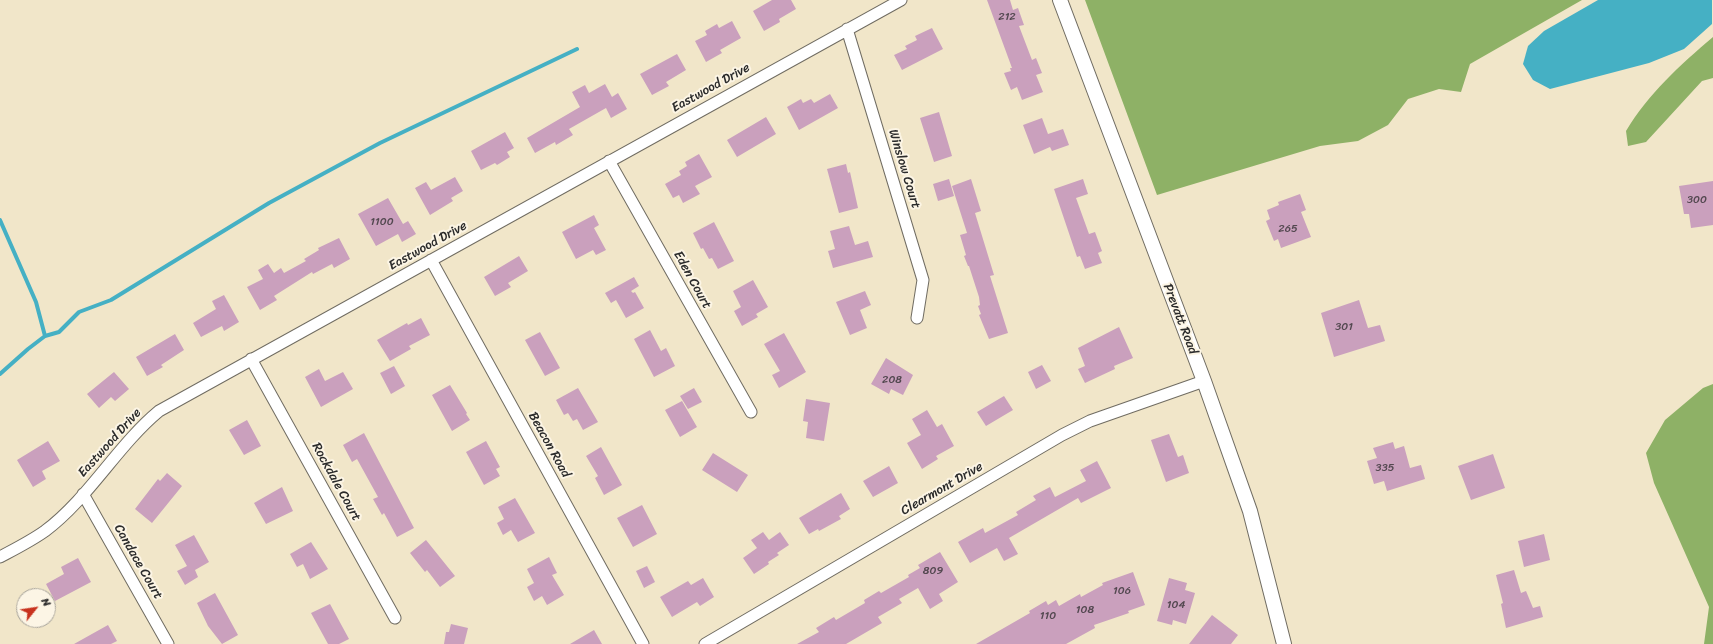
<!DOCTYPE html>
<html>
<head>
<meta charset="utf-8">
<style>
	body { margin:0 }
	#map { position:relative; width:1713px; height:644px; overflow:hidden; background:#f1e6c9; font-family:Sriracha,sans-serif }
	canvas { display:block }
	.north { position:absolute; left:16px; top:588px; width:40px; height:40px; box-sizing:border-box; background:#fcf5e5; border:1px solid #a8a49b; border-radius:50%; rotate:60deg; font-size:11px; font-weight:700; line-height:16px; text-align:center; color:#2b2b2b }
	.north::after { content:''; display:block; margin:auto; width:14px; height:18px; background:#c8321e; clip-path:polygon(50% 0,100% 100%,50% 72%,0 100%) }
</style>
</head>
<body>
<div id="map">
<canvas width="1713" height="644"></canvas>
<div class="north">N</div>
</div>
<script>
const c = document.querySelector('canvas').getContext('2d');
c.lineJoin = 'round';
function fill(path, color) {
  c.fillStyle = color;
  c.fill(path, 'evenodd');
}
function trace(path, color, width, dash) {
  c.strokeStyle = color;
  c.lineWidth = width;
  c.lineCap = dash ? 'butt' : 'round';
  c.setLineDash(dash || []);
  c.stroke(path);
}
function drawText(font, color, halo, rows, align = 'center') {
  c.font = font + ' Sriracha,sans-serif';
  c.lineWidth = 4;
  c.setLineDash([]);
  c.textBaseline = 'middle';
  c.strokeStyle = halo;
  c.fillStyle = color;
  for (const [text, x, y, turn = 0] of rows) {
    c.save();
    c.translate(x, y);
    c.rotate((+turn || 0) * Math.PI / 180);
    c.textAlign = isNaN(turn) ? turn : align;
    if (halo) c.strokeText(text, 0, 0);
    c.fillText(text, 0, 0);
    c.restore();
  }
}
fill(new Path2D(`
	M1085,0H1582L1470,64L1461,92L1439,89L1408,99L1388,125L1358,141L1320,146L1157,195Z
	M1713,37V78L1702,81L1646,142L1628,146L1626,131C1648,94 1680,65 1713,37Z
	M1713,384V644H1704L1709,607L1654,483L1646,453L1665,420L1703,388Z`), '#8eb166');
fill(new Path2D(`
	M1598,0H1712V24L1684,49L1649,63L1550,89L1533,80L1523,64L1528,46L1544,31Z`), '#45b0c4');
trace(new Path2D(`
	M0,220L36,302L45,336
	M0,374L28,349L45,336L59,332L79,312L111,300L269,203L380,143L577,49`), '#45b0c4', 4);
fill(new Path2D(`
	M772,0H791L796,9L779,19L780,22L764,31L753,11Z
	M987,0H1010L1013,10L1018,8L1024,25L1019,26L1032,60L1036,58L1042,73L1036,75L1043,92L1022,100L1017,87L1011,90L1004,73L1011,71L1010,68H1012Z
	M732,21L741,38L720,50L722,53L706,62L695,41L707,35L705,31L717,24L719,28Z
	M932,28L943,49L902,70L894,55L907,49L905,46L917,40L915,36Z
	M677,54L686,70L666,82L669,86L652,95L640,74Z
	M605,84L612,97L618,93L627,109L611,118L606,108L569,129L573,135L556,145L555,142L535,153L527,138L580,107L572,92L585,85L589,93Z
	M830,94L838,108L799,130L787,107L801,99L803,103L811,99L814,103Z
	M939,112L952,156L934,162L920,118Z
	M766,117L776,134L737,157L727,140Z
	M1042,118L1048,134L1063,129L1069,145L1052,151L1050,147L1034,154L1023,125Z
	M505,132L514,148L507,152L510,157L497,165L495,163L481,170L471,151Z
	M699,154L712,177L695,186L700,194L683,203L679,195L673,198L665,184L681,175L679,171L687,166L685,162Z
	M846,164L848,173L850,172L858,208L839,213L827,169Z
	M455,177L463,191L451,198L453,201L430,215L415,188L426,182L431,190Z
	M949,179L954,196L938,201L933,184Z
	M971,179L981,211L975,213L994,275L990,276L1008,333L989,339L979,315L981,314L978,306L980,305L979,297L969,266H968L964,256L966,255L960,235L967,233L952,186Z
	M1083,179L1088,194L1076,198L1089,234L1095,232L1102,251L1098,253L1102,263L1085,269L1080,256L1077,257L1054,189Z
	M1713,181V225L1691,228L1689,214H1684L1679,186Z
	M1300,194L1306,210L1301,212L1311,237L1281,248L1278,239L1274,241L1266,221L1270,219L1267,210L1279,205L1278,202Z
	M388,198L403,224L408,221L416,234L402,242L398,234L376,246L358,214Z
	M594,215L599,225L594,228L606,250L596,255L593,250L576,259L562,232Z
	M714,222L734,261L718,269L712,258L709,259L703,248L701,249L693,233Z
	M849,226L855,245L868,241L873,257L833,268L828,251L835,249L830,231Z
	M339,238L350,259L334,268L332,264L313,274L312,272L274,296L277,300L260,310L247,287L263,279L258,270L268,264L274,273L281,268L284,273L306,261L304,259L319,250L318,248Z
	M519,256L528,271L508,283L511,287L495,296L484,277Z
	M634,277L639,286L631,291L633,293L635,292L644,308L626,318L616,300L611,303L605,293Z
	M753,280L768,307L756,314L758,317L742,326L734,311L741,307L733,291Z
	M865,291L871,305L860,310L867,328L850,335L836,302Z
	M224,295L239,322L224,331L222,326L201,337L193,323L216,309L212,301Z
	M1359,300L1368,328L1380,325L1385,341L1334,357L1321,313Z
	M421,318L430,335L409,346L411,349L390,361L377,340L407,323L408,325Z
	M1119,327L1133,358L1114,366L1115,369L1085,383L1078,369L1085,366L1078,348Z
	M650,330L661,351L666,348L675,366L654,377L634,339Z
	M540,332L560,368L545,376L525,340Z
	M784,333L806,372L779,388L772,375L780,371L764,344Z
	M175,334L184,350L161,365L163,367L147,376L136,357Z
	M886,358L913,375L903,395L891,389L889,394L871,384Z
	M1042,365L1051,381L1036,389L1028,372Z
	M394,366L405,386L391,394L380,373Z
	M319,369L325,381L343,372L353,389L321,407L305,377Z
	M114,372L129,389L115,401L111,397L99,408L87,394Z
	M450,385L467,413L466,414L470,420L452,431L432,395Z
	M578,388L598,422L583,430L577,419L573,421L568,413L564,415L556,400Z
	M694,388L702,402L688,409L680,396Z
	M1004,396L1013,410L986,426L977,412Z
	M806,399L830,403L824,441L806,438L808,422L803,421Z
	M682,401L697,427L680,437L665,410Z
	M927,410L937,427L942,424L954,446L936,456L938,459L922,469L907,443L921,435L912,419Z
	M247,420L261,446L244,455L229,430Z
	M364,433L414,528L397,537L384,513L382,515L373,499L378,497L357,459L352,462L343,445Z
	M1169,434L1178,457L1183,455L1189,473L1166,482L1151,440Z
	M48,441L60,461L42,471L46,479L33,487L17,460Z
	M486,441L500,467L496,469L500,476L484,485L466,452Z
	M1393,442L1395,449L1404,446L1410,468L1421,465L1425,479L1387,491L1384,481L1374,484L1367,461L1377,458L1373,448Z
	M601,447L622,485L604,495L595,478L598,476L586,456Z
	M713,453L748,475L737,492L702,470Z
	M1493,454L1505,488L1471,500L1458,466Z
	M1097,461L1111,488L1081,503L1078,498L1009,538L1018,554L1004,561L997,548L970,563L958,542L983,528L985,533L1018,515L1016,512L1036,500L1033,496L1050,487L1055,497L1086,481L1080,470Z
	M889,466L898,483L873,497L863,481Z
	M167,473L182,486L152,523L135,509L158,479L160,481Z
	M282,487L293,511L266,524L254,503Z
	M841,493L850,509L839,516L841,519L819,531L818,529L809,534L799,518Z
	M515,498L535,533L518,542L511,530L503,535L497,523L504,519L498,507Z
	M642,505L657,534L633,547L617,518Z
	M763,532L769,540L780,532L789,545L777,553L779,555L768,562L769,564L754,574L743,558L757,548L751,540Z
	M1544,534L1550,560L1524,567L1518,541Z
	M194,535L209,562L195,570L198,577L185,585L177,571L187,566L175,545Z
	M426,540L455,576L440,587L427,570L425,572L410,553Z
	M311,542L328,569L310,579L303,564L297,567L290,554Z
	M940,552L958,582L939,594L943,601L930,609L918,588L899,599L902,603L878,617L882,623L846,644H797L819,632L816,628L834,617L836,620L865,603L864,600L879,591L881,593L909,577L908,575L920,568L918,565Z
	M549,557L557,573L552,575L564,595L547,605L542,596L534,601L527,587L534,583L527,569Z
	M78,558L91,582L55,601L46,584L64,574L61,567Z
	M647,566L655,582L644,588L636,571Z
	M1514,570L1521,593L1526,591L1533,608L1540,606L1543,617L1506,628L1501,604L1503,603L1496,575Z
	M1133,572L1145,605L1128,611L1129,613L1094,625L1095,628L1066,644H976L1030,613L1029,611L1046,601L1048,605L1056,600L1059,606L1080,594L1081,597L1103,585L1102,583Z
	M703,578L714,597L700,606L697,602L672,617L660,597L688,581L691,585Z
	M1169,578L1187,583L1185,590L1195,593L1186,624L1173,620L1172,625L1157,621Z
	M215,593L238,635L222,644L208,626L197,603Z
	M330,604L349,639L339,644H328L311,613Z
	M1212,615L1238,635L1231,644H1189Z
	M451,624L468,628L464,644H444L446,632H449Z
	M108,625L117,641L111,644H74Z
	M594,630L602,644H570Z`), '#caa0bd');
const minor = new Path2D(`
	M847,29L923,280L917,318
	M609,161L751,412
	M431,260L643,644
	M251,359L395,618
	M83,494L168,644
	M0,557C15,549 31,541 45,531C89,498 117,446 159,411L901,0
	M705,644L1062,435L1090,421L1204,381`);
const tertiary = new Path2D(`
	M1060,0L1204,381L1250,511L1284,644`);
trace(minor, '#706c62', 13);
trace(tertiary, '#706c62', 16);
trace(minor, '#fff', 11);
trace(tertiary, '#fff', 14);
drawText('11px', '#534850', null, [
	["212",1007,17],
	["300",1697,200],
	["1100",382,222],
	["265",1288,229],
	["301",1344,327],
	["208",892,380],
	["335",1385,468],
	["809",933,571],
	["106",1122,591],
	["104",1176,605],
	["108",1085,610],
	["110",1048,616]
]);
drawText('13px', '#2b2b2b', '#fcf5e5', [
	["Eastwood Drive",711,88,-29],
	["Winslow Court",904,169,73],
	["Eastwood Drive",428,246,-29],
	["Eden Court",692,280,61],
	["Prevatt Road",1180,319,69],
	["Eastwood Drive",110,443,-48],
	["Beacon Road",549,445,61],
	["Rockdale Court",336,482,61],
	["Clearmont Drive",942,489,-30],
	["Candace Court",138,562,60]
]);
</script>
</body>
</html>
